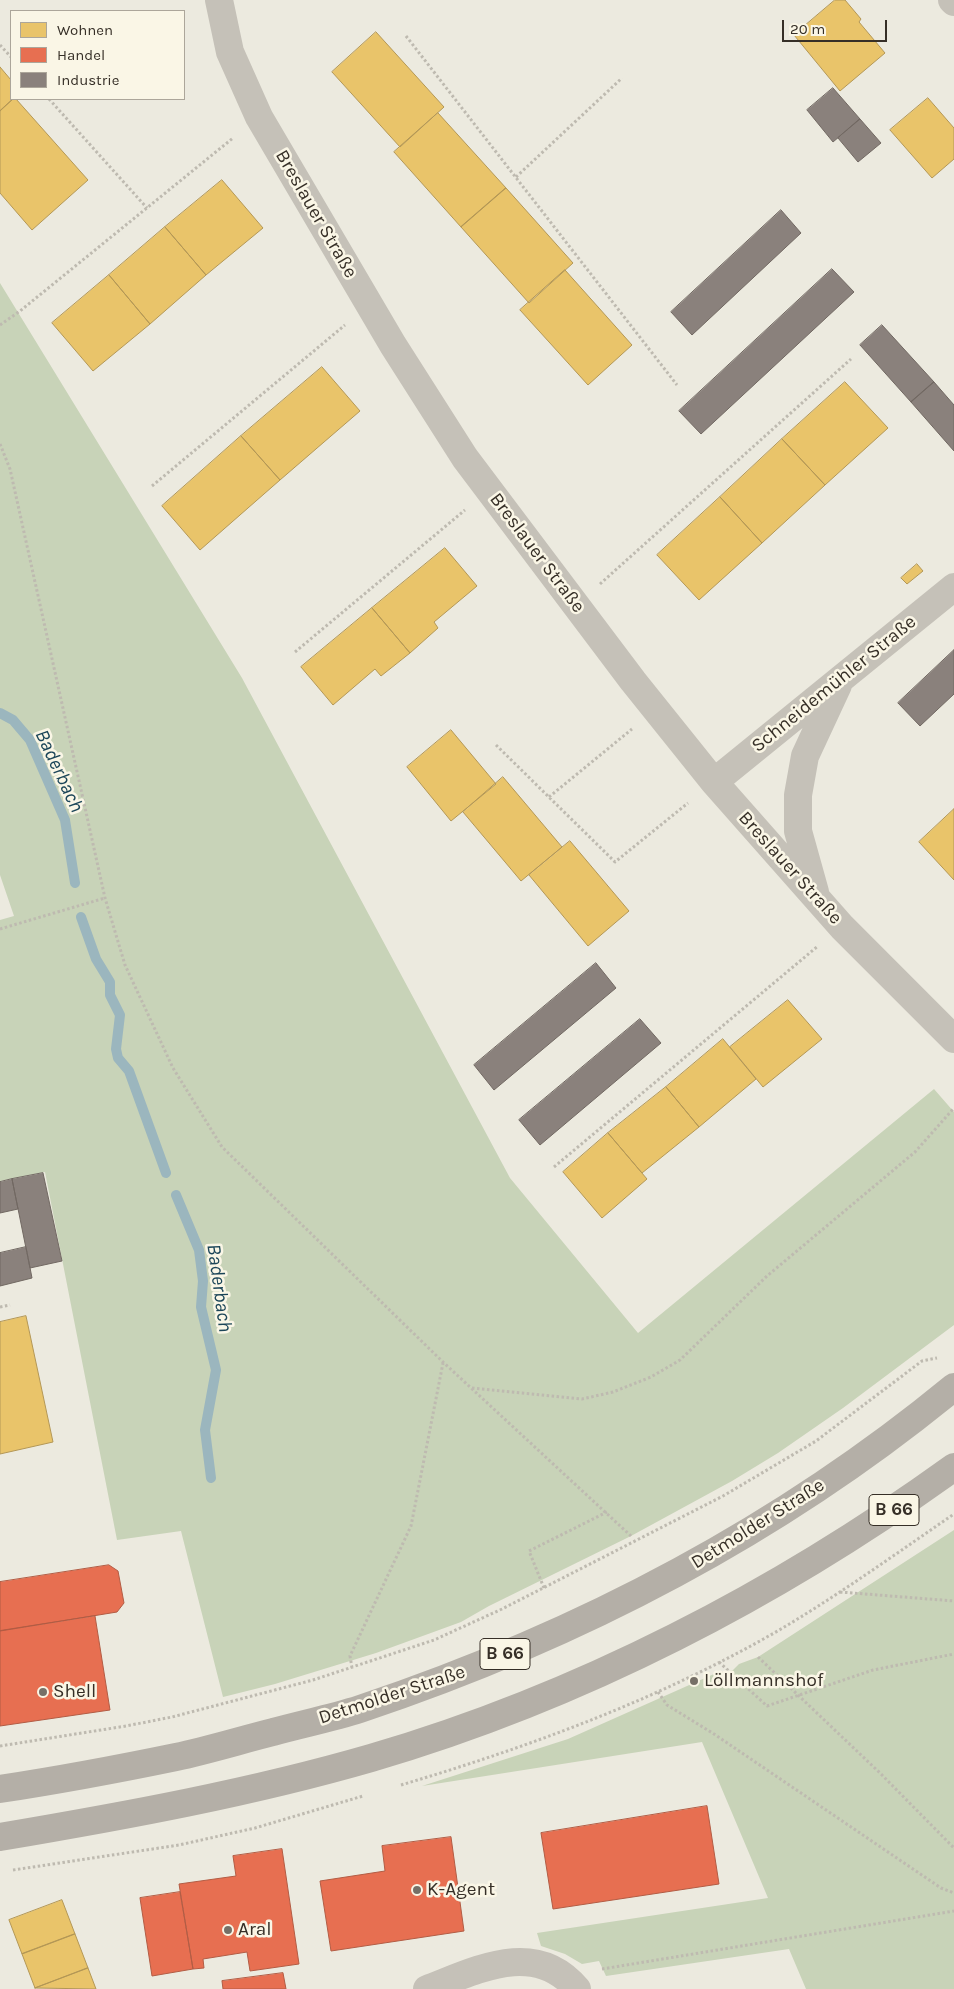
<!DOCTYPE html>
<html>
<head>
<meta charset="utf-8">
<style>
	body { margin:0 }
	#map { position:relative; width:954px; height:1989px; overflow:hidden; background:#eceadf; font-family:Karla,sans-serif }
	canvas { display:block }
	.legend { position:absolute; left:10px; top:10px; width:175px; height:90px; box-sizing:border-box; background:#faf6e6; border:1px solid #aca69a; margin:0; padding:6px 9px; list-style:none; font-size:15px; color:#362f27 }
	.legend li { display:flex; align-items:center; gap:10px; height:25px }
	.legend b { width:25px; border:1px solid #aca69a }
	.scale { position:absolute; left:782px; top:20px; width:105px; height:22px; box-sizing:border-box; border:2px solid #362f27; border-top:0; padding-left:6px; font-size:15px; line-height:18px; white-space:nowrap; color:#362f27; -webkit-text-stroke:4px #faf6e6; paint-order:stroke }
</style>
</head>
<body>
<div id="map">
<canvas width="954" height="1989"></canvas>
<ul class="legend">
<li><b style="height:14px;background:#e9c46a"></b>Wohnen</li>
<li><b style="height:14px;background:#e76f51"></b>Handel</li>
<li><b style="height:14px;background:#8a817c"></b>Industrie</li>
</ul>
<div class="scale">20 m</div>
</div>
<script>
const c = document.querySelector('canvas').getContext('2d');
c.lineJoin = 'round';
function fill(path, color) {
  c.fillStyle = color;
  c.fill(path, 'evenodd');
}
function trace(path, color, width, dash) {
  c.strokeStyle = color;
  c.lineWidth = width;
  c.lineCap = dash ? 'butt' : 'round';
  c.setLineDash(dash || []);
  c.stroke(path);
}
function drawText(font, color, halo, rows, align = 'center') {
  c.font = font + ' Karla,sans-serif';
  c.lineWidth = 5;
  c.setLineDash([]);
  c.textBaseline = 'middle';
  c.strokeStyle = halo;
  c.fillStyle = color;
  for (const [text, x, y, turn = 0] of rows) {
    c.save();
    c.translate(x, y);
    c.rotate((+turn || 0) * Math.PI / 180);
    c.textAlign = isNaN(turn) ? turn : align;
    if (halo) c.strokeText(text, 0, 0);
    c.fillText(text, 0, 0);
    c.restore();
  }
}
fill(new Path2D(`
	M0,283L242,678L510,1178L638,1333L934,1089L954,1112V1325L843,1408L778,1453L732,1481L631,1536L489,1606L461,1622L376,1653L275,1684L223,1697L181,1531L117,1540L45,1172L0,1181V920L14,916L0,875Z
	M954,1530V1989H806L789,1949L606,1976L599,1961L582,1964L565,1954L541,1946L537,1933L768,1898L702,1742L422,1786L568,1739L714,1674L733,1670L739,1664L758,1657Z`), '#c8d3b8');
const homes = new Path2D(`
	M835,0H845L861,19L859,22L885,53L840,91L794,35Z
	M376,32L444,107L400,147L332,72Z
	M0,67L11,80V99H13L0,111Z
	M928,98L954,128V159L932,178L890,130Z
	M13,99H16L88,180L32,230L0,193V111Z
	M438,113L506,188L461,227L394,152Z
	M222,180L263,228L206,275L165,227Z
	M506,188L573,263L529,303L461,227Z
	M165,227L206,275L150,324L109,275Z
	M565,270L632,345L588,385L520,310Z
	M109,275L150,324L93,371L52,323Z
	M322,367L360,411L280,480L241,436Z
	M845,382L888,428L825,485L782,439Z
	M241,436L280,480L200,550L162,506Z
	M782,439L825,485L762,543L720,497Z
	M720,497L762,543L699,600L657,555Z
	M445,548L477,586L434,622L438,628L410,653L372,608Z
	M917,564L923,571L907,584L901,578Z
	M372,608L410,653L381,676L375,669L333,705L301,667Z
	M451,730L496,784L451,821L407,767Z
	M503,777L562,847L521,881L463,812Z
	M954,809V880L919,842Z
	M570,841L629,911L588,946L529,875Z
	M788,1000L822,1039L763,1087L730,1047Z
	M723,1039L756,1079L699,1127L666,1087Z
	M666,1087L699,1127L642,1173L608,1133Z
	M608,1133L647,1179L602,1218L563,1172Z
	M26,1316L53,1442L0,1454V1322Z
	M62,1900L75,1934L22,1954L9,1920Z
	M75,1934L88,1968L35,1988L22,1954Z
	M88,1968L96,1989L35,1988Z`);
fill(homes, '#e9c46a');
trace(homes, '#b39756', 1);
const shops = new Path2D(`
	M109,1565L118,1571L124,1603L117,1612L0,1631V1582Z
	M95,1616L110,1710L0,1726V1631Z
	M707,1806L719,1884L553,1909L541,1833Z
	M451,1837L464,1931L331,1951L320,1881L385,1871L382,1846Z
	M282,1849L299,1964L250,1971L247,1952L203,1959L204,1968L193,1969L179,1884L236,1876L233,1856Z
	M180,1892L193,1969L152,1976L140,1898Z
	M283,1973L286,1989H223L222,1981Z`);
fill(shops, '#e76f51');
trace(shops, '#b25c44', 1);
const industry = new Path2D(`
	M833,88L860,119L833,142L807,110Z
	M860,119L881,143L858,162L838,138Z
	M781,210L801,233L692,335L671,312Z
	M832,269L854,292L701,434L679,411Z
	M882,325L934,382L911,402L860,345Z
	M934,382L954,405V451L911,402Z
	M954,650V694L920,726L898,703Z
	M596,963L616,988L494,1090L474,1065Z
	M640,1019L661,1043L540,1145L519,1120Z
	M43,1173L62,1261L30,1268L12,1179Z
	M12,1179L18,1209L0,1213V1182Z
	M26,1247L32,1278L0,1286V1253Z`);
fill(industry, '#8a817c');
trace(industry, '#716862', 1);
trace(new Path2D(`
	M0,713L13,720L30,740L65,820L75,883
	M81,917L96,959L110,982V995L120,1015L116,1049L118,1058L129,1071L166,1173
	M176,1195L199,1250L203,1281L201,1307L216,1370L205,1430L211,1478`), '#9bb6be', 10);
trace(new Path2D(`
	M406,36L677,385
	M0,45L11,57
	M49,99L147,208
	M516,177L622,78
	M0,325L20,311L233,138
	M0,444L10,469L105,898L125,965L173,1068L222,1147L443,1362L631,1536
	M152,486L345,325
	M600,584L851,359
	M295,652L465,510
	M496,745L615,862L688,803
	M549,797L632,729
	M0,929L105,898
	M554,1167L818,946
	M0,1307L10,1305
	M472,1388L582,1399L613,1392L651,1377L680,1360L767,1276L915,1152L954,1108
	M544,1588L529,1551L607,1512
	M840,1592L954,1601
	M758,1657L880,1773L954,1848
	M719,1662L767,1706L873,1670L954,1654
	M352,1668L350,1656L411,1526L443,1363
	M658,1692L667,1705L714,1734L941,1888L954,1893
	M0,1746L126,1726L172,1717L313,1680L434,1640L502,1609L723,1496L816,1441L922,1361L937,1358
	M401,1785C532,1746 662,1698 781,1629C840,1594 897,1553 954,1514
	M13,1870L179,1845L255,1828L363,1796
	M602,1969L954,1911`), '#bebab0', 3, [2.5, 2.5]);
trace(new Path2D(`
	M219,0L230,52L259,117L393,345L465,458L633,681L714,782L842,927L954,1039
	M952,0L954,2
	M714,782L954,587
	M815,892L798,831V795L805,756L838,685
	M427,1989C477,1970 535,1939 577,1989`), '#c5c1b8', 28);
trace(new Path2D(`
	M0,1789C59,1780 118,1769 176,1757C209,1750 241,1740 273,1732C302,1724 332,1718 360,1709C575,1637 779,1531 954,1387
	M0,1837C124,1816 250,1793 371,1758C580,1697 778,1594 954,1467`), '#b4afa7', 28);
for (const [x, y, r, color] of [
	[694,1681,5,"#767067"],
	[43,1692,5,"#767067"],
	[417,1890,5,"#767067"],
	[228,1930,5,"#767067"]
]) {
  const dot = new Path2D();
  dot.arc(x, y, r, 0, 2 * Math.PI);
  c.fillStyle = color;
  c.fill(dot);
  trace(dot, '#faf6e6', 2);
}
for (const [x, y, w] of [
	[894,1510,50],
	[505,1654,50]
]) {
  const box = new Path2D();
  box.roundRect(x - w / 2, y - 15.5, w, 31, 4);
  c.fillStyle = '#faf6e6';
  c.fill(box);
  trace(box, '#362f27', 1);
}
drawText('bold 18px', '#362f27', null, [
	["B 66",894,1510],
	["B 66",505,1654]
]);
drawText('19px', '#362f27', '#faf6e6', [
	["Breslauer Straße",316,214,60],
	["Breslauer Straße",537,553,53],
	["Schneidemühler Straße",834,684,-39],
	["Breslauer Straße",790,868,48],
	["Detmolder Straße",758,1524,-32],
	["Detmolder Straße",392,1695,-18]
]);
drawText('19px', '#362f27', '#faf6e6', [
	["Löllmannshof",704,1681],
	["Shell",53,1692],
	["K-Agent",427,1890],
	["Aral",238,1930]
], 'left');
drawText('italic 20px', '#1b4558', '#faf6e6', [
	["Baderbach",59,771,65],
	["Baderbach",219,1288,82]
]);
</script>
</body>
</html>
